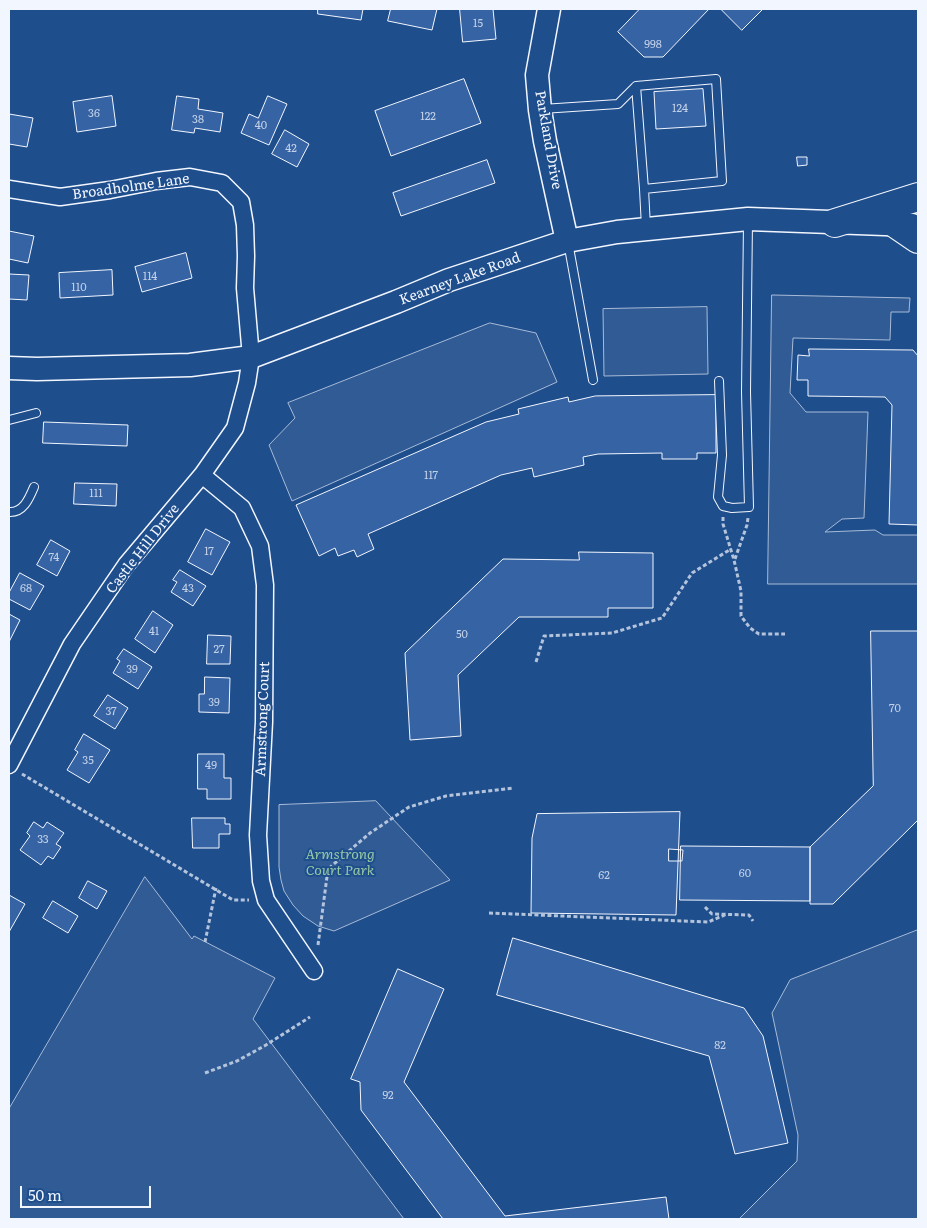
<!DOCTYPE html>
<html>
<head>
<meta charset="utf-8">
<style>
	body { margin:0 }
	#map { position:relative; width:927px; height:1228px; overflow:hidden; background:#1f4e8c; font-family:Literata,serif }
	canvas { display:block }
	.frame { position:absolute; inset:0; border:10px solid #f2f6ff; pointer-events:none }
	.scale { position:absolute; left:20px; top:1186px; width:131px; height:22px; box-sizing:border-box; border:2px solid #f2f6ff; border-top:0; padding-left:6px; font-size:15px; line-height:18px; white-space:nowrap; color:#f2f6ff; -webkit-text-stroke:4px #1f4e8c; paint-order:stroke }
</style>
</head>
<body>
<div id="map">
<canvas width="927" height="1228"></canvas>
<div class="frame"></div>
<div class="scale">50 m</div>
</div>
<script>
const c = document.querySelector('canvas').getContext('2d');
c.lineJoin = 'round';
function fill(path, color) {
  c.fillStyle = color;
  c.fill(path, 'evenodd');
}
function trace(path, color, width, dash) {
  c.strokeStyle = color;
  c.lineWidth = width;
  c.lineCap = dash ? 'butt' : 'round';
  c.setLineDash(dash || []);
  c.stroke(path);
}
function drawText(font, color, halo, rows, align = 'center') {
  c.font = font + ' Literata,serif';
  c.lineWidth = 4;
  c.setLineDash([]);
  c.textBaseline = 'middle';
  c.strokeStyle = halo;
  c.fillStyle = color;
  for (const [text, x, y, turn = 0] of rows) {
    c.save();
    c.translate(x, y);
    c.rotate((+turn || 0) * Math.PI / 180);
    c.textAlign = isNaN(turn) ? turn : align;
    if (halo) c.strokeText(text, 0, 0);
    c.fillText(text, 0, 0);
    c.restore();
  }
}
const built = new Path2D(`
	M772,295L910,298L909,312H891L890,340L793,338L790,393L806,412H868L864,518L842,519L825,532L875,530L883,535H918V584H768Z
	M707,307L708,374L604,376L603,309Z
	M490,323L536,333L557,382L292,501L269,445L295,418L288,403Z
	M376,801L450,880L334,931L318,926L303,916L293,905L284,891L281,880L279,867V805Z
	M145,877L192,939L194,936L275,978L253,1019L404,1219H9V1109Z
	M918,930V1219H739L797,1161L798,1135L772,1013L790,980Z`);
fill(built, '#305b95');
trace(built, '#a8bbd7', 1);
const building = new Path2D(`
	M318,9H363L361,20L318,14Z
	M391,9H437L432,30L388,21Z
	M460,9H493L496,39L463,42Z
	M640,9H709L663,57H644L618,32Z
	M721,9H763L742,30Z
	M464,79L481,123L391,156L375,111Z
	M703,89L706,126L656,129L654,92Z
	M112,96L116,126L77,132L73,102Z
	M177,96L199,99L198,109L223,113L220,132L195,128L194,133L172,130Z
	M268,96L287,104L269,145L241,133L249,114L258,118Z
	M9,114L33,118L27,147L9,144Z
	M285,130L309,144L297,167L272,154Z
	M797,157H807V165L798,166Z
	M487,160L495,183L401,216L393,193Z
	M9,231L34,236L28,263L9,259Z
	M186,253L192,278L142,292L135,267Z
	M112,270L113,295L60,298L59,273Z
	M9,274L29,275L27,300L9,299Z
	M809,349L913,350L918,356V525L889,524L892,405L885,397L808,396V380H797L798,355L809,356Z
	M716,395V453H697V459H662V453L598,454L583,457L584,465L534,477L532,468L501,475L368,534L374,549L357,557L354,550L338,556L335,548L319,556L296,505L486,422L519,414L518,409L568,397L569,402L595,396Z
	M44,422L128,425L127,446L43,443Z
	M75,483L117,484L116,506L74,504Z
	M206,529L230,542L212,575L188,562Z
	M51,540L70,551L57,576L37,565Z
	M579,552L653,553V608H608V617H519L458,675L461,736L410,740L405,653L503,559L579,560Z
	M180,570L206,586L193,606L171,592L177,582L173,580Z
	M20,573L44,586L30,610L9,599V593Z
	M153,611L173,625L155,653L135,639Z
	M9,614L20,620L9,642Z
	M871,631H918V820L833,904H810V847L873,786Z
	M208,635L231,636L230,664H207Z
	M124,649L152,667L138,689L113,673L120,661L117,659Z
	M205,677L230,678L229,713L199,712V694H204Z
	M108,695L128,708L115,729L94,716Z
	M84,734L110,750L89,783L67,770L78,752L75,750Z
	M198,754H224V778H231V799H207V789H198Z
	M680,812L676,915L531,913L532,838L537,814Z
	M192,818H225V824H230V834H219V848H193Z
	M34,822L43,828L47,822L64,833L56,844L61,847L53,859L48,856L41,865L20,850L30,836L27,833Z
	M681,846L810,847V901L680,900Z
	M669,849L683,850L682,861H669Z
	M88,881L107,891L97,909L79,898Z
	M9,895L25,904L9,932Z
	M53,901L78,916L68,933L43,918Z
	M513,938L744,1008L763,1036L788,1143L735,1154L709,1056L497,995Z
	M398,969L444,989L404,1082L505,1216L666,1197L669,1219H443L361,1110L360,1082L351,1079Z`);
fill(building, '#3563a3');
trace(building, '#f2f6ff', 1);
const lane = new Path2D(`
	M636,86L644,189
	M542,109L618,104L636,86L716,79L722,181L644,189L646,227
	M568,242L593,380
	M719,381L722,455L718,497L723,506L732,508L749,507L746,392L748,221
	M9,420L36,413
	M9,512C23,513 29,499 34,487`);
const street = new Path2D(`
	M9,189L60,197L110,190L156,181L190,177L222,183L241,202L245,225L246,256L245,288L251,357L247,383L235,428L202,475L126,565L72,644L9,765
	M202,475L242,508L260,546L265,585L264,722L258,835L261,881L266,900L314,971`);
const secondary = new Path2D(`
	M549,9L537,75L540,110L545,141L567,241
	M9,368L37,369L190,365L251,357L396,302L449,280L567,241L617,232L748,219L912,225`);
const highway = new Path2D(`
	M835,223L918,197
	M896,224L918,239`);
trace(lane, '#f2f6ff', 10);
trace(street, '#f2f6ff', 19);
trace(secondary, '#f2f6ff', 25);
trace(highway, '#f2f6ff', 30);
trace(new Path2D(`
	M723,517V524L734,560L741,591V616L750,628L759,634H785
	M735,559L747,525L748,518
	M536,662L544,636L612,633L662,618L692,573L731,549
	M22,774L233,900H249
	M705,907L712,914L749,915L753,921
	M489,913L708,922L727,914
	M205,942L216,888
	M318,945L328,869L370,833L409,807L446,796L513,788
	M205,1073L237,1061L266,1045L310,1017`), '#b3c4dc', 3, [4, 2.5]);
trace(lane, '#1f4e8c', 8);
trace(street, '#1f4e8c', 16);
trace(secondary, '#1f4e8c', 22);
trace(highway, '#1f4e8c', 28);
drawText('11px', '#c3d1e8', null, [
	["15",478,24],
	["998",653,45],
	["124",680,109],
	["36",94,114],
	["122",428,117],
	["38",198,120],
	["40",261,126],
	["42",291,149],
	["114",150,277],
	["110",79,288],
	["117",431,476],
	["111",96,494],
	["17",209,552],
	["74",54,558],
	["68",26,589],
	["43",188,589],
	["41",154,632],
	["50",462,635],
	["27",219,650],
	["39",132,670],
	["39",214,703],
	["70",895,709],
	["37",111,712],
	["35",88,761],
	["49",211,766],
	["33",43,840],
	["60",745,874],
	["62",604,876],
	["82",720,1046],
	["92",388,1096]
]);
drawText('14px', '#f2f6ff', '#1f4e8c', [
	["Parkland Drive",548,140,80],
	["Broadholme Lane",131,187,-8],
	["Kearney Lake Road",460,279,-20],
	["Castle Hill Drive",143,549,-52],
	["Armstrong Court",263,719,-88]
]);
drawText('italic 14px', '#97c8a6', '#1f4e8c', [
	["Armstrong",340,855],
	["Court Park",340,871]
]);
</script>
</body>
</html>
